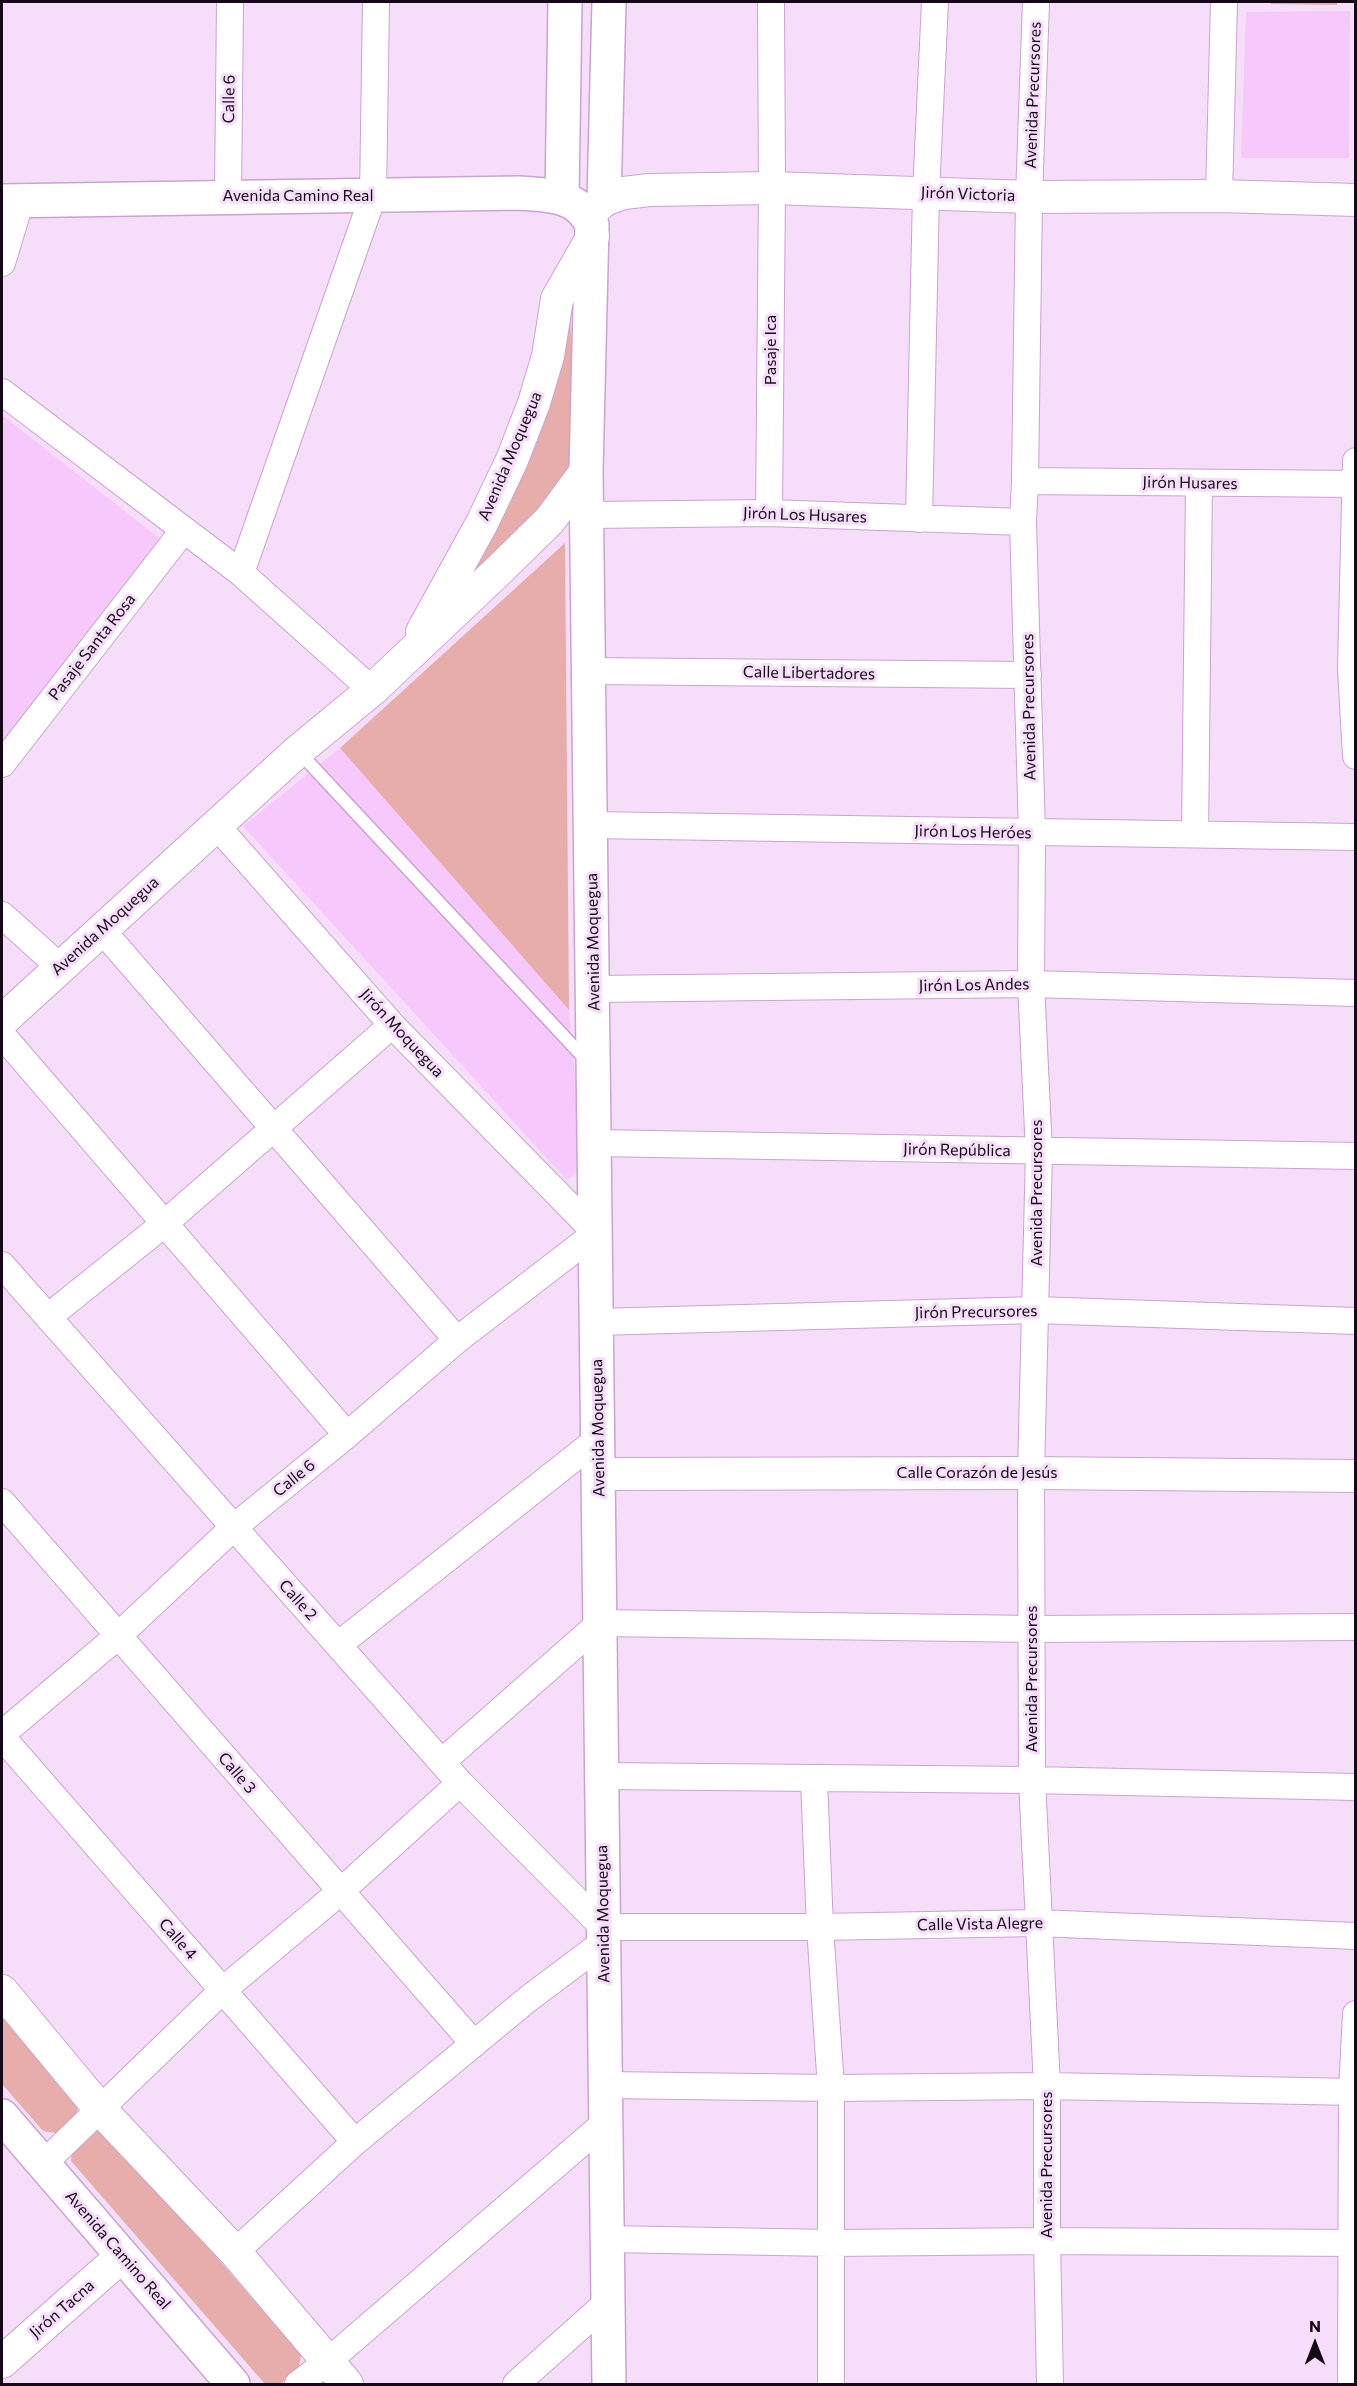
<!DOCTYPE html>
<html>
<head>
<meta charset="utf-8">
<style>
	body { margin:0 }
	#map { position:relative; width:1357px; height:2386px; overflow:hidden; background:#f6defa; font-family:Commissioner,sans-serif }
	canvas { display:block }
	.frame { position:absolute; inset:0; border:3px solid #160818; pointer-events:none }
	.north { position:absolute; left:1285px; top:2314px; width:60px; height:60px; -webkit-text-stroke:4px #f6defa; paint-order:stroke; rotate:0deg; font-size:16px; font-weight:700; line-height:24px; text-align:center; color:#160818 }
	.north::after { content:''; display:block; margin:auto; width:21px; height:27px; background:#160818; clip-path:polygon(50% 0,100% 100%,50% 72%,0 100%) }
</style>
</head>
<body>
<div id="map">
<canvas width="1357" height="2386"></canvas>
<div class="frame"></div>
<div class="north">N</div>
</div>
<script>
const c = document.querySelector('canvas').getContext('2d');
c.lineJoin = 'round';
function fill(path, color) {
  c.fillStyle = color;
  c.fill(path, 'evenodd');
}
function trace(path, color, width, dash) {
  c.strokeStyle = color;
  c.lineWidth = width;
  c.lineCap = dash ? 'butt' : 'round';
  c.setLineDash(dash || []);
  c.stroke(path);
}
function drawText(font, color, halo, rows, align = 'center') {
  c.font = font + ' Commissioner,sans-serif';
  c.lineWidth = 6;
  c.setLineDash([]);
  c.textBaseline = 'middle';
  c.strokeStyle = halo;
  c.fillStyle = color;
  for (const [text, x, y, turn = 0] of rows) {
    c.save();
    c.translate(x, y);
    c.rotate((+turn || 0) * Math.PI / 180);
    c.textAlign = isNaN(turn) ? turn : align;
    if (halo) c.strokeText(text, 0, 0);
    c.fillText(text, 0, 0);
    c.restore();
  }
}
fill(new Path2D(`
	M1350,11L1349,158H1241L1246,12Z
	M2,415L164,542L2,742Z
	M340,748L569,1010L584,1167L567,1180L243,826Z`), '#f6c8fc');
fill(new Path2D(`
	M1271,2H1337V5L1271,4Z
	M570,313L573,389L572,458L565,485L465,582Z
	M565,543L569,1010L340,748Z
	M2,2013L78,2102L77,2114L56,2133L43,2131L2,2084Z
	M95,2131L109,2133L301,2355L299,2367L281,2384H265L71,2161L72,2150Z`), '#e6adaa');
const service = new Path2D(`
	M299,752L586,1060`);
const minor = new Path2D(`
	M1036,2L1029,197L1025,481L1023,522L1032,833L1031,984L1039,1152L1031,1473L1032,1780L1047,2086V2241L1050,2384
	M228,196L230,2
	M1219,196L1224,2
	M2,263L21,200
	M2,392L241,573L372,690
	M1356,461L1351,669L1356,756
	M1025,481L1356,484
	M769,513L772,188L771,2
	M588,515L769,513L1023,522
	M919,519L926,193L935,2
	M241,573L373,196L376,2
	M589,671L1028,675
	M2,764L183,531
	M591,825L1356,837
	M1195,834L1199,484
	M2,915L60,967
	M101,929L457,1340
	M593,989L1031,984L1356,993
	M2,1035L347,1435
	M595,1143L1356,1156
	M2,1265L460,1783L603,1927H820L1038,1923L1356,1936
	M48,1317L164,1224L392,1025
	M597,1322L1036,1310L1356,1321
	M2,1502L474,2044
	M338,1645L598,1439
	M2,1734L118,1636L234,1527L347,1435L457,1340L596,1233L392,1025L216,825
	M2,1737L355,2142
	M443,1761L600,1623L1033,1629L1356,1627
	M602,1776L1032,1780L1356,1787
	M814,1780L820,1927L831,2088V2384
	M605,2085L831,2088L1047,2086L1356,2092
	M43,2164L223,1990L340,1892L460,1783
	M607,2239L831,2243L1047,2241L1356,2243
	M235,2252L355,2142L528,1999L604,1942
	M298,2384L327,2362L606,2122
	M516,2384L608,2302
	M1351,2384L1352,2092L1356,2014`);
const tertiary = new Path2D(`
	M588,215L604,200L624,193L649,190L772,188L1029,197L1219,196L1356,200
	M422,632L482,523L512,460L534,403L548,356L557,299L593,236
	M2,1021L298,751L372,690L498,571L550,520L586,471
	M599,1474L1031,1473L1356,1476
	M2,1991L99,2108L235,2252L347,2384
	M2,2362L122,2256`);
const secondary = new Path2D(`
	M562,197L565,2
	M604,200L609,2
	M2,201L519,193C548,195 578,194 592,225L586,471L609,2384
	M2,2116L233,2384`);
trace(service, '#caa3d0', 15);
trace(minor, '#caa3d0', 28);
trace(tertiary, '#caa3d0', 34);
trace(secondary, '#caa3d0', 36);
trace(service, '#fff', 12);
trace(minor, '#fff', 26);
trace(tertiary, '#fff', 32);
trace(secondary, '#fff', 33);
drawText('16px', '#160818', '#f6defa', [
	["Avenida Precursores",1033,95,-88],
	["Calle 6",229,99,-89],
	["Jirón Victoria",968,194,2],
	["Avenida Camino Real",298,196],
	["Pasaje Ica",771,350,-90],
	["Avenida Moquegua",510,456,-67],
	["Jirón Husares",1190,483,1],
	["Jirón Los Husares",805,515,2],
	["Pasaje Santa Rosa",92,647,-52],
	["Calle Libertadores",809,673,1],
	["Avenida Precursores",1029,707,-91],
	["Jirón Los Heróes",973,832,1],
	["Avenida Moquegua",105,926,-42],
	["Avenida Moquegua",593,942,-91],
	["Jirón Los Andes",974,985,-1],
	["Jirón Moquegua",402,1033,47],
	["Jirón República",957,1150,1],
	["Avenida Precursores",1037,1193,-90],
	["Jirón Precursores",976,1312,-1],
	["Avenida Moquegua",598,1428,-91],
	["Calle Corazón de Jesús",977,1473],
	["Calle 6",294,1478,-39],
	["Calle 2",298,1600,48],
	["Avenida Precursores",1032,1679,-90],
	["Calle 3",237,1773,49],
	["Avenida Moquegua",603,1914,-91],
	["Calle Vista Alegre",980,1924,-1],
	["Calle 4",178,1939,49],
	["Avenida Precursores",1047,2165,-90],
	["Avenida Camino Real",118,2250,49],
	["Jirón Tacna",62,2309,-41]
]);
</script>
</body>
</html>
